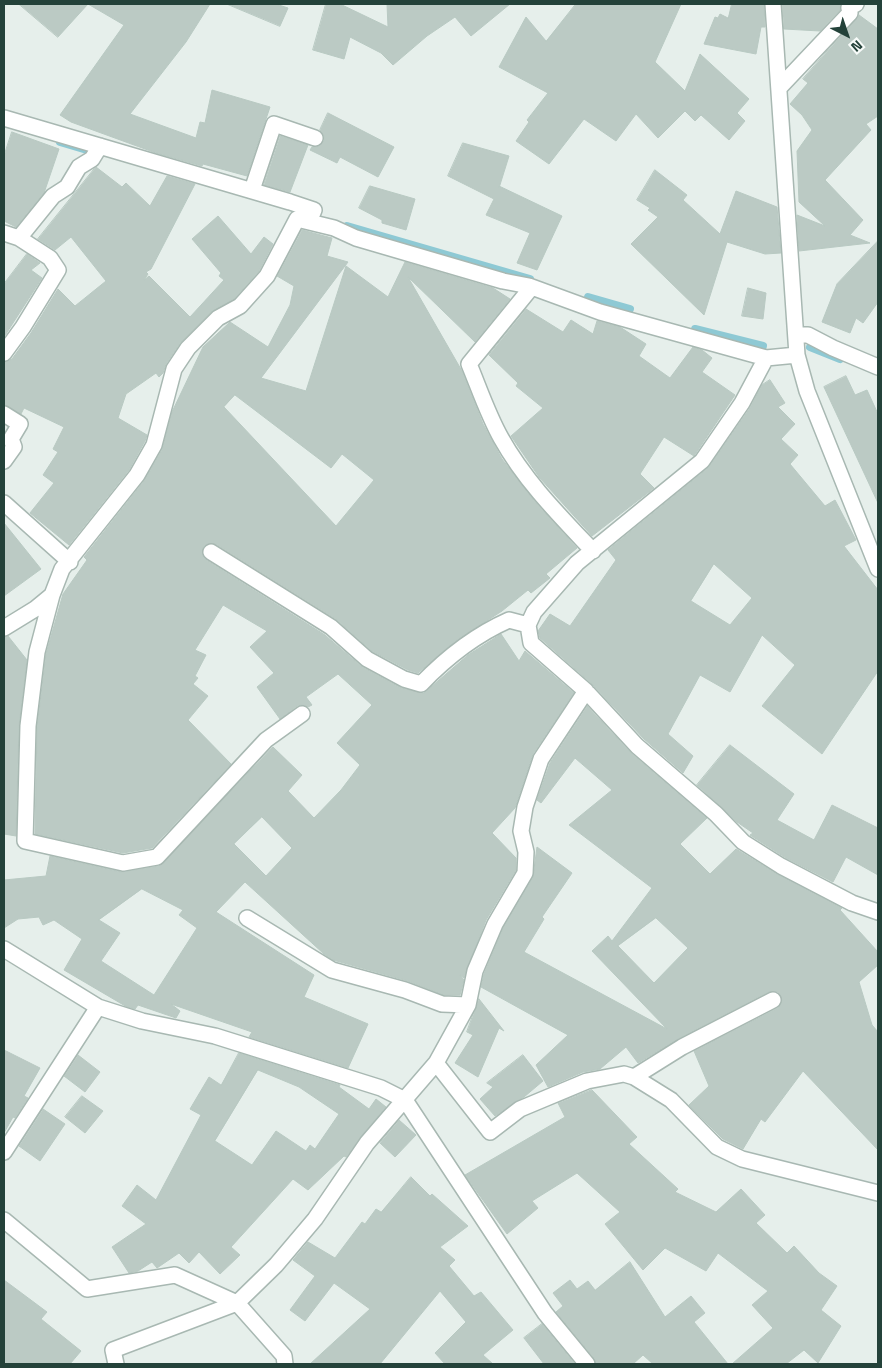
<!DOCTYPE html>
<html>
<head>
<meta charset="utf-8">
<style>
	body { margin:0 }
	#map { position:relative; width:882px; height:1368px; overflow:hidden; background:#e6efeb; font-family:"Titillium Web",sans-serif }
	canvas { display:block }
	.frame { position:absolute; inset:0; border:5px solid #24423a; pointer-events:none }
	.north { position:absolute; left:822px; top:10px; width:50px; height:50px; -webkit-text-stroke:4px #f7fbf9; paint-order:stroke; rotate:139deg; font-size:14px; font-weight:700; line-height:20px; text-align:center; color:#24423a }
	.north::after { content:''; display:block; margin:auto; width:18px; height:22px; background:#24423a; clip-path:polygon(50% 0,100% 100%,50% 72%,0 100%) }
</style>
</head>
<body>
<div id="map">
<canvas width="882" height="1368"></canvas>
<div class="frame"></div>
<div class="north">N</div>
</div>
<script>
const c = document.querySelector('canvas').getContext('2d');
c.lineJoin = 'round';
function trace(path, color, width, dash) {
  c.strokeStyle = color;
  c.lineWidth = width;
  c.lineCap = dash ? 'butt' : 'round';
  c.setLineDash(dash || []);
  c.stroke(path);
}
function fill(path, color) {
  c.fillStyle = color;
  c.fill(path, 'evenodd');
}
trace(new Path2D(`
	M60,142L97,153
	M347,226L530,279
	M588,297L630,309
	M695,329L763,346
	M810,347L840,359`), '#8ec9d4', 8);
const building = new Path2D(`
	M19,4H210L186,42L130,114L196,138L200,122L205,123L212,90L270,107L247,176L203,164L202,166L156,153L71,122L60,115L124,25L88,4L58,37Z
	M227,4H276L288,8L280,26Z
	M326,4H340L388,27L387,4H510L471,36L455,17L427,36L393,65L381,53L350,37L344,59L313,50Z
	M576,4H681L655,62L685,91L700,54L749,99L737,113L745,121L729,140L701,115L695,121L685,111L658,138L636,114L616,141L584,119L549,164L516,141L529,122L527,120L548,93L499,67L526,17L546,41Z
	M732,4H764L765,27H761L756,54L704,44L715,17L718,18L720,14L728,18Z
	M782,4H841L840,10L820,31L784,29Z
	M859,15L878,29V116L866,124L871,130L825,180L863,220L850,235L870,243L799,251L797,215L825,226L799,202L797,151L812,130L802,115L790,104L808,83L803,79Z
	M328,113L394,147L378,177L340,157L337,163L310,150L312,147H317L324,141V136L320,130Z
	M12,132L59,149L44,193L16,227L4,221V156Z
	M280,136L308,145L290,192L264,185Z
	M463,143L509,156L499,188V186L562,216L537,270L517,263L530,233L486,215L494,199L448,176Z
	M96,167L122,187L126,183L150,206L167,176L195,184L151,269L146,272L148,274L144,280L149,276L190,317L224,280L219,276L221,273L192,239L218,216L251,254L264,237L273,244L259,271L234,299L212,311L181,342L166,364L163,373L159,377L156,373L126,394L118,418L147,435L145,441L129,470L69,545L30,513L54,483L43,475L58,452L53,449L64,427L24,408L21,414L4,405V362L12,359L31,333L58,289L75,306L106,281L71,237L55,250L38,239Z
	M655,170L687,195L683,200L720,234L736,191L777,207L781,253L765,254L727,242L704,315L631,244L658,217L648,210L650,208L637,200Z
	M370,186L415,199L406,230L382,223V220L359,208Z
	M302,230L332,238L327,256L348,262L261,378L306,391L346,266L388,297L405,262L493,288L510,299L475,342L408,277L462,371L483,424L502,459L536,503L577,548L546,574L550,578L531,593L528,590L502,611L457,640L418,673L408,670L372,651L336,619L216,544H207L203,547V556L206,560L325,635L362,667L401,688L424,693L468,655L501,634L519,661L525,651L574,693L533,754L515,808L492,833L516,858V870L486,920L464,978L460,975L464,980L460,995H444L408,981L333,960L324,954L245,882L216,912L314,975L304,997L368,1024L348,1068L249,1037L252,1032L171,1004L180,1011L176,1018L138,1005L135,1009L127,1007L64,970L82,939L54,920L43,925L39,917L18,919L4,928V880L46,876L50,856L121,872L159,866L273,747L302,775L288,791L314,818L341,790L360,765L337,743L372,705L338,674L306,697L312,705L308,707L302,705L297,706L280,719L257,687L274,673L250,647L267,631L223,605L195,650L206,655L195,676L198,678L193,684L208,696L188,720L231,764L152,848L123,853L35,834L37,727L46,654L63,594L87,560L84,557L144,481L162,450L172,412L203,347L230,322L268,347L290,305L294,286L277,276ZM235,395L331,468L342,454L374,480L336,526L224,407ZM262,817L292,848L266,876L234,844ZM142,889L183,910L179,915L197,928L154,995L101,961L120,933L99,920Z
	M878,241V302L863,323L856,318L850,333L822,322L837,284Z
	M27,254L40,263L31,270L42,278L4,337V284Z
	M748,288L766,293L763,319L742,316Z
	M526,309L563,332L571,320L593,334L597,321L620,327L646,344L639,356L670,378L693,347L702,350L712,358L702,372L735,395L694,456L664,437L640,474L654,488L592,536L539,477L511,436L543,408L516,386L518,383L489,355Z
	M846,376L855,395L867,390L878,414V503L824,387Z
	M770,380L785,403L778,407L795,424L781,439L798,455L790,464L825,506L835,500L856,540L844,546L878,590V671L822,754L762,706L795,665L762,635L730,692L700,675L668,734L693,756L683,773L644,739L592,684L540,638L538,631L550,614L570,626L616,560L608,550L708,468L750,408L762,385ZM714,564L752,598L730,625L691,601Z
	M4,523L41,569L4,596Z
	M8,636L27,660L19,726L16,836L4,834V637Z
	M587,706L631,753L707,818L680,844L710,874L736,849L777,874L842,908L840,910L878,952V965L859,982L872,1025L878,1032V1150L803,1071L765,1122L761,1119L743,1149L723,1139L689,1105L709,1086L694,1051L778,1008L782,1000L778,992H769L678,1039L638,1063L626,1047L600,1069L583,1072L548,1087L536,1065L568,1035L481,987L484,974L503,928L533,877L537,847L572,873L542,917L544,919L524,952L667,1029L592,951L608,936L612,941L652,888L569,825L612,790L575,758L541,803L537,800L550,763ZM656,918L688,948L654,983L618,946Z
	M730,745L794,794L777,820L814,840L832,805L878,828V875L846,857L833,882L786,858L750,835L753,833L737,822L697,785Z
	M479,999L504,1031L499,1028L478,1077L455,1063L473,1035L467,1032Z
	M4,1050L40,1068L24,1096L28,1098L15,1118L13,1117L4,1133Z
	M239,1053L340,1085L339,1087L369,1109L376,1099L386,1107L346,1157L344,1156L308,1190L293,1179L231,1247L240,1255L220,1274L199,1252L189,1263L179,1253L157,1268L152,1262L138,1271L129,1273L112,1247L146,1224L122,1206L137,1185L156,1200L201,1115L190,1109L209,1077L221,1085ZM258,1070L299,1087L339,1114L315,1149L310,1145L306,1151L276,1131L252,1165L215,1141Z
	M78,1055L100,1072L85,1092L64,1076Z
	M523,1055L543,1081L524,1097L495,1116L480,1099L493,1087L487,1083Z
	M592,1090L637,1137L629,1144L678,1189L675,1192L716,1212L741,1189L765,1215L756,1223L787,1253L794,1246L819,1273L837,1286L821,1310L841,1326L818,1363L804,1350L786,1364H732L773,1328L752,1305L768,1291L718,1253L706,1271L665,1248L643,1270L605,1224L620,1212L577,1173L532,1201L538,1208L507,1234L465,1175L565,1117L558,1103Z
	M82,1096L103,1111L85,1133L65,1117Z
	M43,1109L65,1124L40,1161L19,1146Z
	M399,1120L416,1135L395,1157L380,1143Z
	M411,1177L430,1196L432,1194L468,1226L440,1247L455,1260L449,1266L474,1296L481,1292L513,1330L483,1355L493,1364H445L435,1353L466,1322L440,1291L380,1364H310L370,1309L334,1283L305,1321L290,1310L315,1276L293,1260L308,1242L335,1258L362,1222L365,1224L376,1209L381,1212Z
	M630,1262L665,1317L691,1296L705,1313L694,1322L728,1364H653L643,1355L633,1364H596L594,1358L556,1312L563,1306L553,1293L570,1280L577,1289L588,1281L595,1290Z
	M4,1280L47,1312L41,1319L81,1351L70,1364H4Z
	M542,1324L575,1364H544L524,1338Z`);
fill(building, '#bbcac4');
trace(building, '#b8c9c2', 1);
const minor = new Path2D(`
	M773,4L797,355L807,391L878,569
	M779,88L850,13L849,8L856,4
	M4,118L290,202L314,210L310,220
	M252,190L274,124L315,138
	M4,233L19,238L53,196L67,187L79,167L92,159L100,146
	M531,288L469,364C479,388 488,415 501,438C525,481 559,515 593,551
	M796,335H808L833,348L878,367
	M4,353L23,327L58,270L50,258L19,238
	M797,355L766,358L742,403L702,461L577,563L534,612L528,625L531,643L586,691L637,746L716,814L743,842L781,866L852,903L878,912
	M4,414L20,424L11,439L14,447L4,461
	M4,503L70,562
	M211,552L331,627L367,659L404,679L421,684C447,657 475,635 509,620L528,625
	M52,595L37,652L28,726L25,841L123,863L157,857L266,740L302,714
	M4,628L35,609L52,595L62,569L137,475L154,445L174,369L188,348L218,318L240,306L267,276L297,219L334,228L356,238L503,281L529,286L600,312L766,358
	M247,918L332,970L405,990L442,1004L468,1005
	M4,949L98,1007L142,1021L215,1036L381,1088L405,1100L545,1313L587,1364
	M436,1063L490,1132L520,1109L587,1081L624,1074L634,1077L671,1100L717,1147L742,1159L878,1193
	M634,1077L682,1047L773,1000
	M4,1152L98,1007
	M4,1220L87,1289L175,1275L237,1303L284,1356L285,1364
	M116,1364L113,1350L237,1303L276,1265L315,1219L367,1143L436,1063L468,1005L475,971L495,924L525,873L526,852L521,831L525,807L541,759L586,691`);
trace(minor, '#a8b8b2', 18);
trace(minor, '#fff', 15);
</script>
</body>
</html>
